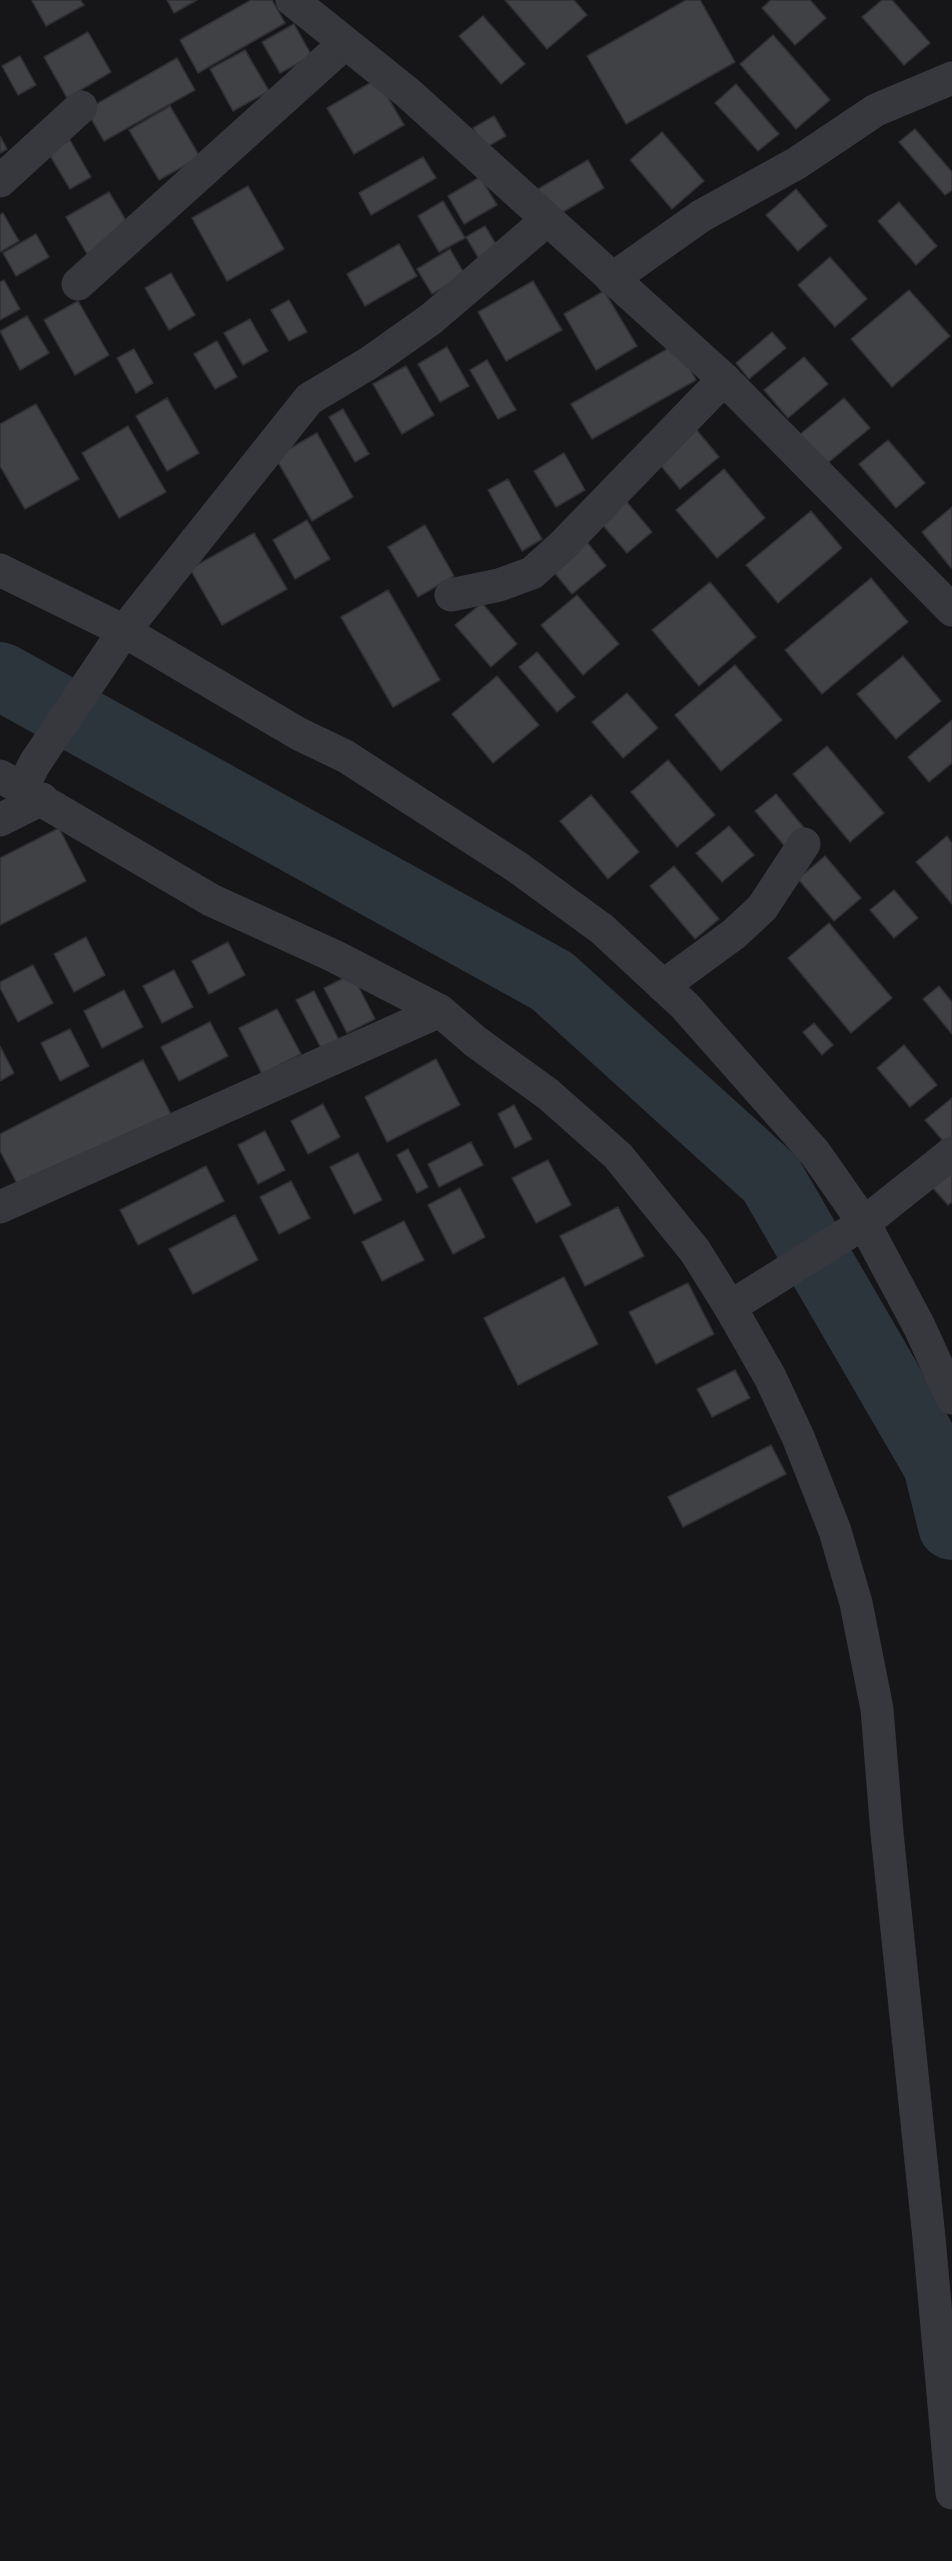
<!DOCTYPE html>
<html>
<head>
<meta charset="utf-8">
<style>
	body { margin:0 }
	canvas { display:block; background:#161618 }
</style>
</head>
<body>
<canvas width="952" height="2561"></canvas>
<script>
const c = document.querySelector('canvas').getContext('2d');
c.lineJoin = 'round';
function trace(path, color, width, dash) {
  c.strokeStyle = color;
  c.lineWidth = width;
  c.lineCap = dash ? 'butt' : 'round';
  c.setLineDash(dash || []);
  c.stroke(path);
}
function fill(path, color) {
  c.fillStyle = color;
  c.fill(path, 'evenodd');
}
trace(new Path2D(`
	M0,676L552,981L771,1179L937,1465L952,1526`), '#2c353c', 68);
const building = new Path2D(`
	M33,0H80L84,5L46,26L32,1Z
	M167,0H197L174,13Z
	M251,0H272L285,23L198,73L180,40Z
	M505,0H574L587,15L547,49Z
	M686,0H700L735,62L626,124L587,56Z
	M771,0H810L826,18L795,45L762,8Z
	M882,0H892L930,43L904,65L862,17Z
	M483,16L525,64L501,84L459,36Z
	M294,24L312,56L280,73L262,42Z
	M88,32L111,72L67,98L44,57Z
	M773,35L830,100L796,129L740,64Z
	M245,50L269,91L233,111L210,69Z
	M20,56L36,85L18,95L2,66Z
	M177,58L195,90L104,141L86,110Z
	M377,79L404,125L354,154L327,108Z
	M736,84L779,134L758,151L715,103Z
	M170,106L200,157L159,180L129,130Z
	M494,116L506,136L485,148L473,128Z
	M915,129L952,172V190L945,195L899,142Z
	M662,132L704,181L672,209L630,160Z
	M0,136L7,149L0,153Z
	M70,140L91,177L70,189L48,152Z
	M423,157L436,178L371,215L359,193Z
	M588,160L604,188L554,217L538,189Z
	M480,177L497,205L464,224L448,196Z
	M248,186L284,249L227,281L192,218Z
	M796,189L827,226L798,251L766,215Z
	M109,192L131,229L87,254L66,217Z
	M443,201L465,238L439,252L418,216Z
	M899,202L937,246L916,265L878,221Z
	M3,213L19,241L0,252V215Z
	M485,226L500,251L481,262L466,237Z
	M36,234L49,257L16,276L3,253Z
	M399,244L417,276L365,306L347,274Z
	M450,249L465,275L432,294L417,269Z
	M830,257L867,299L835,327L798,285Z
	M171,273L195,315L169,330L145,288Z
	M4,280L20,309L0,320V282Z
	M533,281L562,330L506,361L478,312Z
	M909,290L950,336L892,387L851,339Z
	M604,291L637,346L596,370L564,314Z
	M289,300L307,332L289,341L271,310Z
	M78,301L109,355L75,375L44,320Z
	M27,316L49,353L20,370L0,331Z
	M250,319L268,351L243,365L224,333Z
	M772,332L786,348L749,379L736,363Z
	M217,341L237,377L215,389L194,354Z
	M676,344L696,380L592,439L571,404Z
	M447,347L469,386L440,402L418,364Z
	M134,349L153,383L136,393L117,358Z
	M804,357L828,384L788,418L764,390Z
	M487,360L516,410L498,419L470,370Z
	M406,366L434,415L402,434L373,384Z
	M167,398L199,453L167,471L136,416Z
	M844,398L870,428L824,466L798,436Z
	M36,404L79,479L25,509L0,466V424Z
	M343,409L369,454L355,462L329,417Z
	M128,426L166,492L119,518L82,453Z
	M695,428L719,457L680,489L657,461Z
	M317,433L353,497L312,521L275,457Z
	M888,440L925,483L896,508L859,464Z
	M564,453L585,490L556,507L534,471Z
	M724,469L765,518L717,558L676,510Z
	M508,479L542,539L522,551L488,490Z
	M626,501L652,532L627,553L600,522Z
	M952,507V567L951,568L922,532Z
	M811,511L842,548L778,603L746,565Z
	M307,520L330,559L295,579L273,540Z
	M425,525L454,576L418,597L388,547Z
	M254,533L287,589L222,625L190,569Z
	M583,537L606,566L572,594L549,566Z
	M871,578L908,622L822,694L785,650Z
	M710,582L756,637L699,686L652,630Z
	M388,590L440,680L393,707L341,617Z
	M577,595L619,644L583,675L541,625Z
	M482,603L517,644L491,667L455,625Z
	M537,652L575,697L557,712L519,667Z
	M903,656L941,701L896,739L857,694Z
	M735,665L782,720L721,771L675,715Z
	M497,676L539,725L493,763L452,714Z
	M627,693L658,728L623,758L592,722Z
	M952,720V763L929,782L908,757Z
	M827,746L884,813L850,842L793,774Z
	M668,760L715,815L677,847L631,792Z
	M776,794L809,834L789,851L755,811Z
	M591,795L639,852L608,879L560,821Z
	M729,826L754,855L722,882L696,853Z
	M59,828L86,881L0,925V858Z
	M947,836L952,843V904L916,862Z
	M825,856L861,898L834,921L798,879Z
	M674,866L719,919L695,939L650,886Z
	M894,890L918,918L894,938L870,910Z
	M829,923L892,998L851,1033L788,958Z
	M86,937L105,975L74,992L54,954Z
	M228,942L245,975L209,994L192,961Z
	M33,965L53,1003L18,1022L0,988V982Z
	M174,970L193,1007L162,1023L143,986Z
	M352,974L375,1019L347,1033L324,988Z
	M939,986L952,1002V1034L923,999Z
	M124,990L143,1027L102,1048L84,1011Z
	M314,991L339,1040L321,1048L296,1000Z
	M277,1009L301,1054L262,1074L239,1028Z
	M210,1022L228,1056L179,1081L161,1047Z
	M814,1023L833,1045L822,1055L803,1032Z
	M70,1029L89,1066L60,1081L41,1043Z
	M904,1045L937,1085L910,1107L877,1068Z
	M0,1046L14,1073L0,1081Z
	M436,1059L460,1105L387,1142L365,1097Z
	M143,1060L171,1114L21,1191L0,1151V1134Z
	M952,1098V1148L950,1149L925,1120Z
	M323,1104L340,1137L308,1154L291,1121Z
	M514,1105L532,1139L515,1148L498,1114Z
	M265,1131L285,1170L258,1184L238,1145Z
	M471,1142L483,1165L439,1187L428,1164Z
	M408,1149L428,1187L417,1193L397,1155Z
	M358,1153L382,1200L354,1214L330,1167Z
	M952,1156V1202L948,1205L925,1179Z
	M548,1160L571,1205L536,1223L512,1178Z
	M206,1166L224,1201L138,1245L120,1210Z
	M291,1181L310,1218L279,1234L260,1197Z
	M460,1188L485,1237L453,1254L428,1205Z
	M618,1207L644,1256L585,1286L560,1236Z
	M235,1215L258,1260L193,1294L169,1249Z
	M404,1221L424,1260L382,1281L362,1242Z
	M564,1277L598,1344L518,1385L484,1318Z
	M688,1283L714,1334L656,1364L629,1312Z
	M735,1370L750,1398L712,1417L697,1389Z
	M771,1445L786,1474L683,1527L668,1497Z`);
fill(building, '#404145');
trace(building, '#303034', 1.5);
trace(new Path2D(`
	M0,181L81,107
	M612,279L701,216L797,163L876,110L952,78
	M78,284L344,44
	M0,570L124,631L299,734L345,756L517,867L602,929L685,1006L815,1153L864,1223L919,1326L952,1398
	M451,595L499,585L532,573L563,545L724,379
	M22,788L35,763L124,631L309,399L369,363L431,319L547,220
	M0,820L42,799
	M663,986L734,934L762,908L804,844
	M0,1207L440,1011
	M730,1307L864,1223L952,1153`), '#37383d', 33);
trace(new Path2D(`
	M292,0L408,93L724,379L952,610
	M0,776L211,900L334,956L440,1011L476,1042L548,1094L618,1156L695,1251L730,1307L770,1377L798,1437L835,1531L856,1603L877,1709L887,1833L929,2238L952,2493`), '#37383d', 33);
</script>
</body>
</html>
